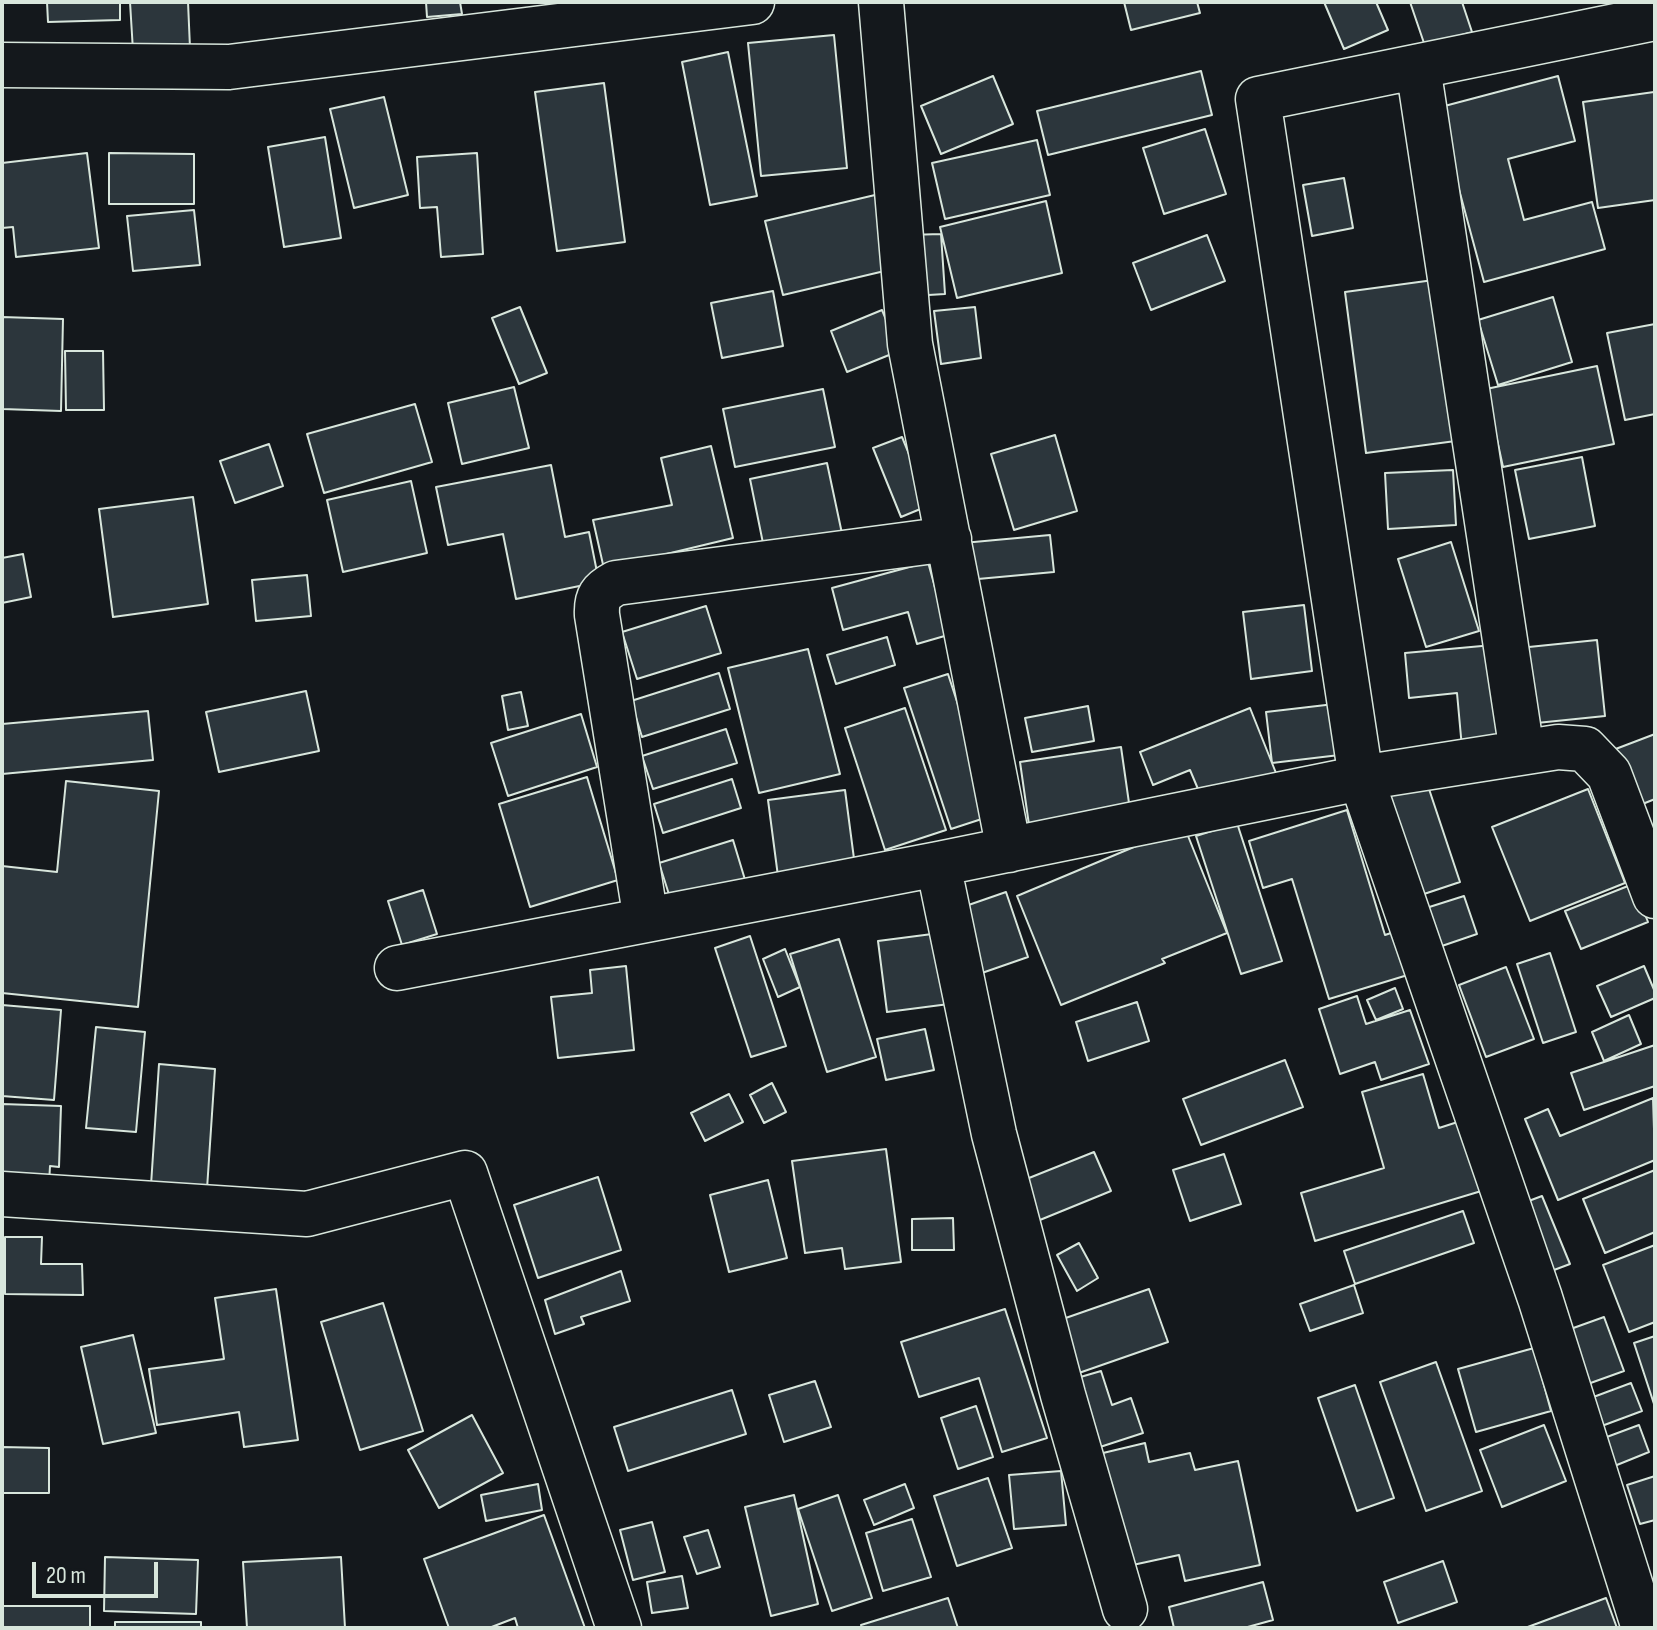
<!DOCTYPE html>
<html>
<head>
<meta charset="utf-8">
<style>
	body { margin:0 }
	#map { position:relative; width:1657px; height:1630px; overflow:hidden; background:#14181c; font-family:"Sofia Sans Condensed",sans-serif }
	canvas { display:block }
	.frame { position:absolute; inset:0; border:4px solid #d8e6dc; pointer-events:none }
	.scale { position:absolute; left:32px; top:1562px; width:126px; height:36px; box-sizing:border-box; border:4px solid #d8e6dc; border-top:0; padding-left:10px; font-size:24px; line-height:28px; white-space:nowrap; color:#d8e6dc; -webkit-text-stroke:6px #14181c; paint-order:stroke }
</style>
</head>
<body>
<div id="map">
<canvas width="1657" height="1630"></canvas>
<div class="frame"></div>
<div class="scale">20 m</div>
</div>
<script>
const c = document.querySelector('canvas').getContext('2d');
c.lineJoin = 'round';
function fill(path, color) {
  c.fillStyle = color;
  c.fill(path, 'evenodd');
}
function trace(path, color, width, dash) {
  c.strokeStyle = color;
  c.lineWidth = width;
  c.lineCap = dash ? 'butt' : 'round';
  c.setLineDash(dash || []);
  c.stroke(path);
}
const building = new Path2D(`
	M47,2H120V20L48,22Z
	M130,2H188L190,48L133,51Z
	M426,2H460L462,14L427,17Z
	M1124,2H1197L1200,13L1131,30Z
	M1324,2H1376L1388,30L1344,49Z
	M1410,2H1462L1472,32L1425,46Z
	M834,35L847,168L761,176L748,43Z
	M728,52L757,196L710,205L682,62Z
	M1201,71L1212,115L1048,155L1037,111Z
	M993,76L1013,124L941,154L921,106Z
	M1558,76L1575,141L1508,159L1524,220L1592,202L1605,249L1484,282L1437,108Z
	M604,83L625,242L557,251L535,92Z
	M1654,92L1655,200L1598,208L1583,102Z
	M384,97L408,195L354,208L330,109Z
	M1205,129L1226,194L1164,214L1143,148Z
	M325,137L341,238L284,247L268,147Z
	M1037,140L1050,195L945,219L932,163Z
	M87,153L99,248L16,257L13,227L2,228V163Z
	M109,153L194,154V204H109Z
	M477,153L483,254L441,257L437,207L420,208L417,157Z
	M1344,178L1353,228L1312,236L1303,185Z
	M875,195L893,269L783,295L765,221Z
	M1046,201L1062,273L957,298L940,227Z
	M194,210L200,265L133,271L127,216Z
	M941,234L945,294L912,296L908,235Z
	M1207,235L1225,281L1151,310L1133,263Z
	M1441,279L1463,440L1366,453L1345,292Z
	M773,291L783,346L722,358L711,303Z
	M1553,297L1572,362L1498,385L1478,320Z
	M520,307L547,373L519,384L492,318Z
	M975,307L981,358L941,364L934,311Z
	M882,310L899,351L847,372L831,331Z
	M2,317L63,319L61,411L2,409Z
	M1655,324V414L1625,420L1607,333Z
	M65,351H103L104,410H66Z
	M1597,366L1614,444L1503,467L1486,389Z
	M514,387L529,448L462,464L448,403Z
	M823,389L835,447L735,467L723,409Z
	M415,404L432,462L324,493L307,434Z
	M1055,435L1077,511L1014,530L991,454Z
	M902,437L930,505L901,517L873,448Z
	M269,444L283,486L235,503L220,461Z
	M711,446L733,538L604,569L593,520L672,505L661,458Z
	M1582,457L1595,526L1529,539L1515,470Z
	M827,463L844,543L766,558L750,479Z
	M551,465L565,537L589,532L599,582L516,599L503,534L448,545L436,487Z
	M1453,470L1456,525L1388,529L1385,473Z
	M411,481L427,553L343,572L327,500Z
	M193,497L208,604L113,617L99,509Z
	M1050,535L1054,572L967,580L963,543Z
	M1451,542L1479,631L1426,647L1398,559Z
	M23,554L31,597L2,603V558Z
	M928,562L948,635L917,644L908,612L843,630L832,588Z
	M307,575L311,616L256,621L252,580Z
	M1304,605L1312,671L1251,679L1243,612Z
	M706,606L721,653L637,679L622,632Z
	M887,637L895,665L836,684L827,655Z
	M1597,640L1605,716L1527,724L1519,648Z
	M1493,645L1503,744L1462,748L1457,693L1409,698L1405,653Z
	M808,649L840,774L759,793L728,668Z
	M719,673L730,709L642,737L631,701Z
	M948,674L994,815L951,829L904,688Z
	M306,691L319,751L219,772L206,712Z
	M521,692L528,726L508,730L502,696Z
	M1343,703L1348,754L1272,763L1266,712Z
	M1088,706L1094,741L1032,752L1025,718Z
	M905,708L946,830L885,850L845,728Z
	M1250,708L1278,778L1206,808L1190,770L1153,785L1140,752Z
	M148,711L153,760L2,774V724Z
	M581,714L597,767L508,796L491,743Z
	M726,729L737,763L653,789L642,756Z
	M1655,734V799L1635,807L1613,750Z
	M1121,747L1131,817L1030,832L1020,762Z
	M587,777L618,880L530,907L499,804Z
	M732,779L741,808L663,833L654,804Z
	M66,781L159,791L138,1007L2,993V866L57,872Z
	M1427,783L1460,882L1421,895L1387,796Z
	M1588,789L1625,883L1530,921L1492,827Z
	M845,790L856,874L779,884L768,800Z
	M1347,810L1385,935L1397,931L1411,974L1329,999L1292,879L1263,888L1249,841Z
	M1237,823L1282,961L1241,974L1196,836Z
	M1184,826L1227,933L1162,959L1165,963L1061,1005L1017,896Z
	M733,840L746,883L673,907L659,863Z
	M1633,884L1648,922L1581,949L1565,911Z
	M423,890L437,934L402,945L388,901Z
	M1006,892L1028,957L979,974L957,909Z
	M1464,896L1477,934L1436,948L1423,909Z
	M940,933L949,1004L887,1012L878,941Z
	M750,936L786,1046L751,1057L715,948Z
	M839,939L876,1057L827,1072L790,954Z
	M785,949L800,987L778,997L763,959Z
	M1550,953L1576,1032L1543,1043L1517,964Z
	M626,966L634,1050L558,1058L551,997L592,993L590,970Z
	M1644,966L1655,992V998L1611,1017L1597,986Z
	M1506,967L1534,1039L1486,1057L1459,985Z
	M1395,988L1403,1009L1376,1020L1367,1000Z
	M1357,996L1366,1024L1410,1010L1429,1064L1381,1080L1375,1062L1340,1074L1319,1009Z
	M1137,1002L1149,1041L1088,1061L1076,1022Z
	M2,1005L61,1010L54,1100L2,1096Z
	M1629,1015L1641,1044L1604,1061L1592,1032Z
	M96,1027L145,1032L136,1132L86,1128Z
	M925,1029L934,1070L886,1080L877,1039Z
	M1655,1045V1086L1584,1110L1571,1073Z
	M1285,1060L1303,1107L1201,1145L1183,1099Z
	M159,1064L215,1069L207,1189L151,1185Z
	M1423,1074L1439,1128L1467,1119L1488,1189L1315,1241L1301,1193L1384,1168L1362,1092Z
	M772,1083L786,1112L764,1123L750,1095Z
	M729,1094L743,1122L705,1141L691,1113Z
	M1653,1098L1655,1160L1558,1200L1525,1119L1548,1109L1560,1136Z
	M2,1104L61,1106L59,1167L50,1166L49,1184L2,1182Z
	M886,1149L901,1262L845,1269L842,1248L805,1253L792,1161Z
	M1094,1152L1111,1191L1035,1222L1019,1182Z
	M1224,1154L1241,1204L1190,1221L1173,1170Z
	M1655,1170V1232L1605,1253L1583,1199Z
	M598,1177L621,1250L538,1278L514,1205Z
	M768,1180L787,1258L729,1272L710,1195Z
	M1542,1196L1570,1264L1546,1273L1518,1205Z
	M1463,1211L1474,1243L1355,1284L1344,1251Z
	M953,1218L954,1250H912V1219Z
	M5,1237H42L41,1264H82L83,1295L5,1294Z
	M1079,1243L1098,1278L1077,1291L1057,1255Z
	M1655,1245V1322L1629,1332L1603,1265Z
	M621,1271L630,1301L581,1317L584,1324L555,1334L545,1300Z
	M1354,1285L1363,1313L1310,1331L1300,1304Z
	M276,1289L298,1440L244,1447L239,1412L157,1425L149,1369L224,1359L215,1298Z
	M1149,1289L1168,1342L1076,1374L1057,1321Z
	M383,1303L423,1431L360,1450L321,1322Z
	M1005,1309L1047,1438L1002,1452L979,1378L919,1397L901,1342Z
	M1604,1317L1624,1371L1585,1385L1565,1331Z
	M133,1335L156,1433L103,1444L81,1347Z
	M1655,1336V1404H1654L1634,1343Z
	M1534,1348L1551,1411L1476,1432L1458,1369Z
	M1436,1362L1482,1491L1426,1511L1380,1382Z
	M1101,1371L1112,1405L1131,1398L1143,1433L1100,1447L1077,1378Z
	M815,1381L831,1427L784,1442L769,1395Z
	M1631,1383L1642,1411L1599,1427L1588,1399Z
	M1355,1385L1394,1498L1357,1511L1318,1398Z
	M732,1390L746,1434L628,1471L614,1427Z
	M976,1406L993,1457L958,1469L941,1418Z
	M472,1415L503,1473L439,1508L408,1450Z
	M1544,1425L1566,1481L1502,1507L1480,1450Z
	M1639,1425L1649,1452L1607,1469L1596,1441Z
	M1145,1443L1149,1462L1190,1453L1195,1470L1238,1461L1260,1565L1185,1581L1179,1555L1128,1566L1103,1453Z
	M2,1447L49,1448V1493H2Z
	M1061,1471L1066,1525L1014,1529L1009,1475Z
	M1655,1476V1520L1640,1524L1627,1485Z
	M988,1478L1012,1548L957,1566L934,1496Z
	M538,1484L542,1510L486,1521L481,1495Z
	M905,1484L914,1508L874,1525L864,1500Z
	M794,1495L818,1604L771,1616L745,1507Z
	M838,1495L872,1598L832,1611L798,1509Z
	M544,1515L585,1628H518L515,1618L489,1628H449L424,1559Z
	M912,1519L931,1577L883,1591L866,1533Z
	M652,1522L665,1572L633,1580L620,1530Z
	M708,1530L720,1567L697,1574L684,1537Z
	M105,1557L198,1560L196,1614L104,1611Z
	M341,1557L345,1628H247L243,1562Z
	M1443,1561L1457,1602L1398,1623L1384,1582Z
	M682,1576L688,1608L652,1613L647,1582Z
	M1263,1582L1273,1620L1244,1628H1174L1169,1607Z
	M948,1598L958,1628H862L861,1625Z
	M1606,1598L1617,1628H1525Z
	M2,1606H90V1628H2Z
	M115,1622H201V1628H115Z`);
fill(building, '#2c363c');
trace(building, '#d8e6dc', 2);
const minor = new Path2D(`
	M881,2L910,344L1009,850
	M2,65L229,67L752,2
	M1418,67L1522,752
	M938,864L994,1134L1063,1395L1125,1609
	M646,920L597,615C596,597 601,591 616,583L949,539
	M397,968L938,864L1361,778L1558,747L1585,749L1609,774L1655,896
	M2,1194L307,1214L465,1173L619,1628
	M1644,1628L1540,1298L1361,778L1258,99L1655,18`);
trace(minor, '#d8e6dc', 47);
trace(minor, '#14181c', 44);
</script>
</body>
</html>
